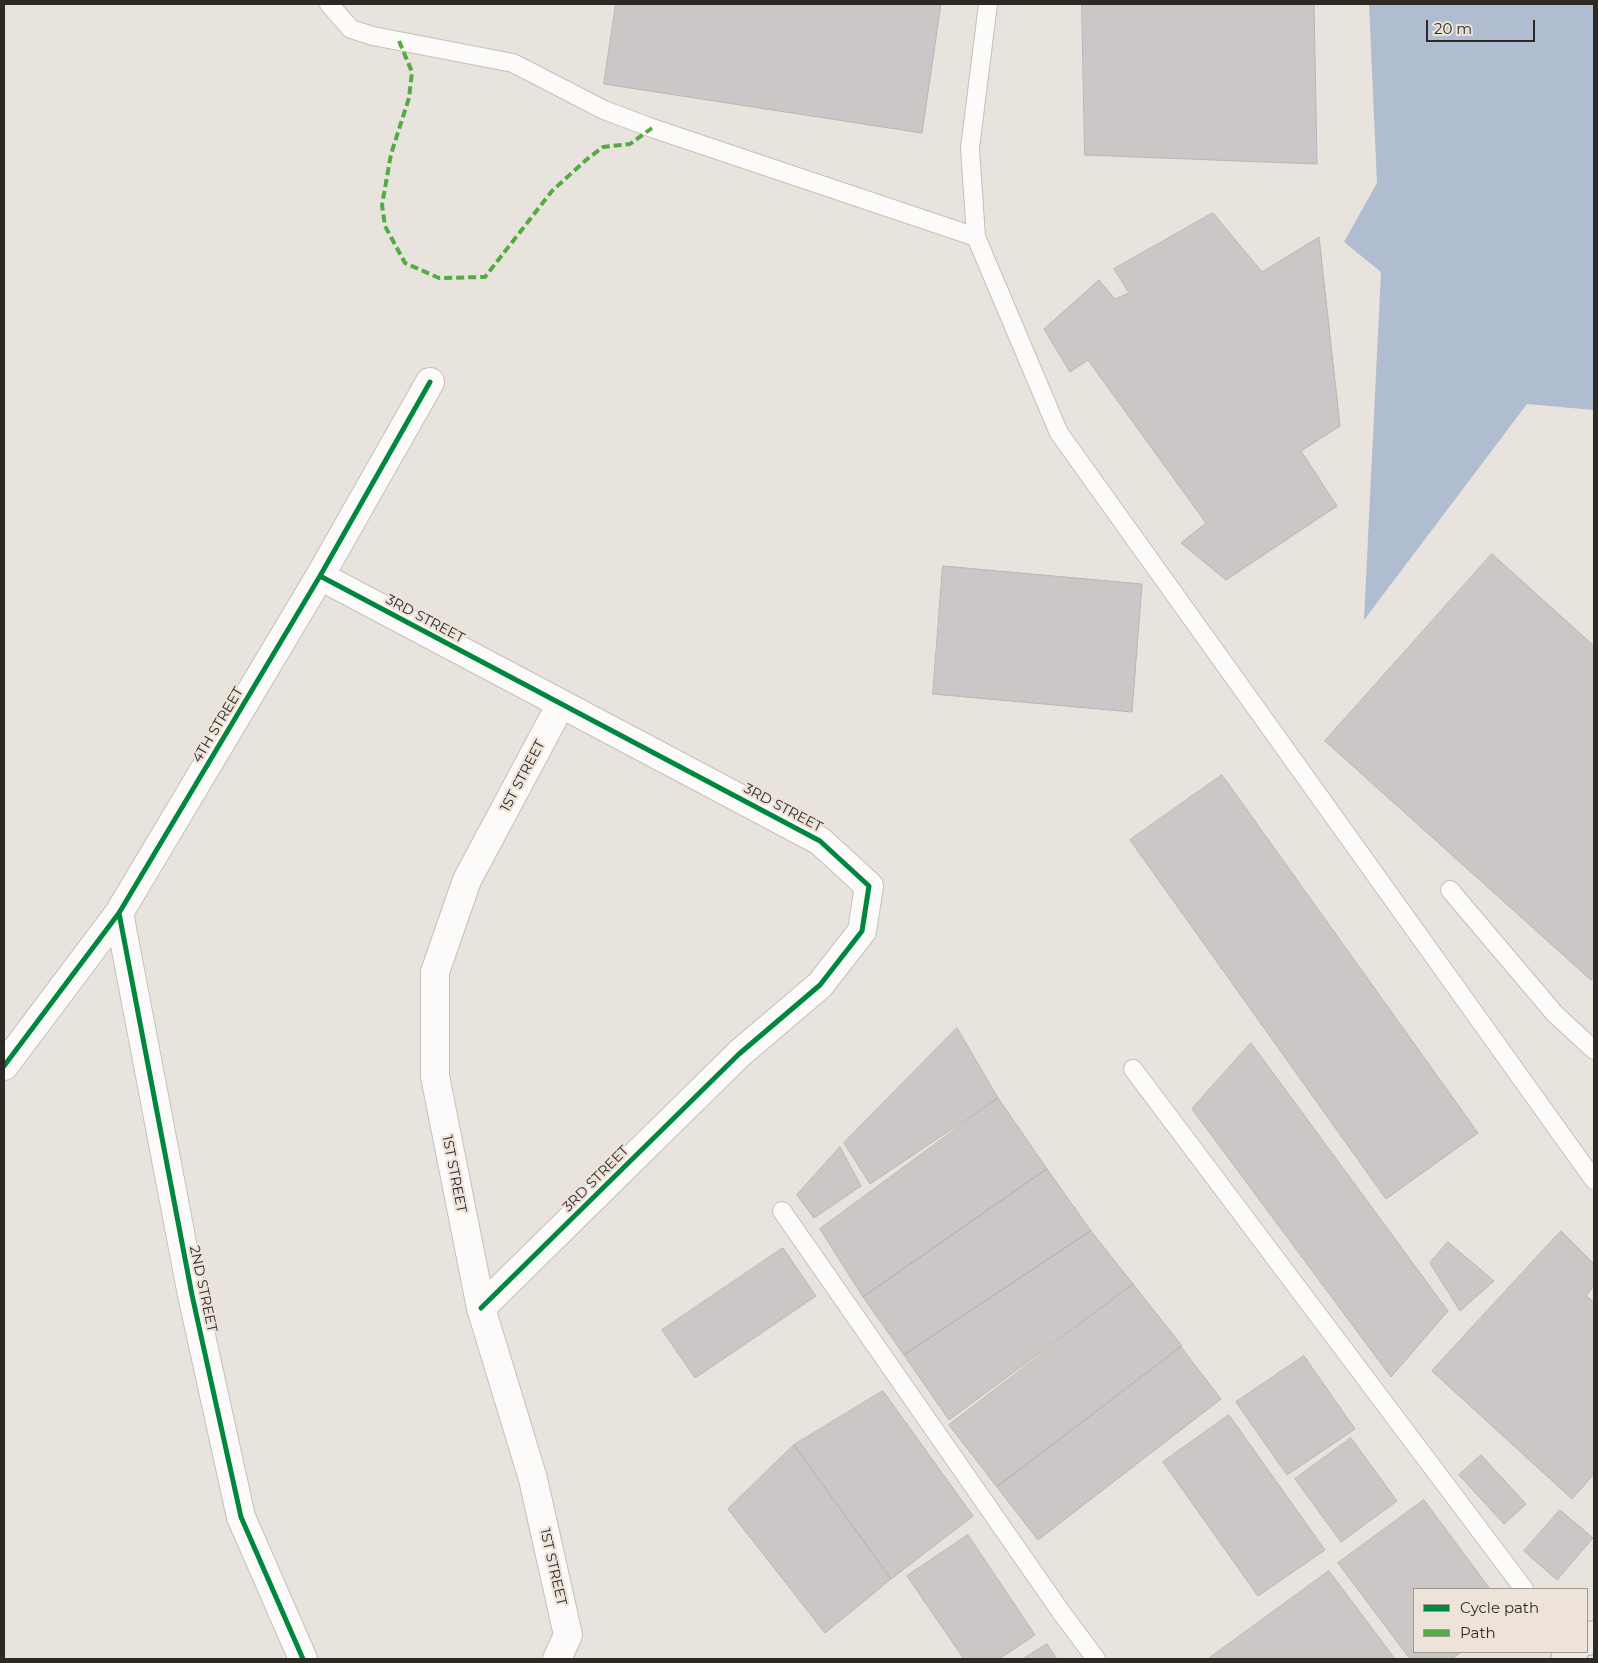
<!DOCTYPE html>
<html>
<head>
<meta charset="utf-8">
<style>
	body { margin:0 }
	#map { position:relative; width:1598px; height:1663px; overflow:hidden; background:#e8e3dd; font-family:Montserrat,sans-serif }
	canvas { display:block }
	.frame { position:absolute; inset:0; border:5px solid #2d2a26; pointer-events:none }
	.legend { position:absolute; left:1413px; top:1588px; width:175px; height:65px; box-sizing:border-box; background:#ede3d8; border:1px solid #a09991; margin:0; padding:6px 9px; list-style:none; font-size:15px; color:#2d2a26 }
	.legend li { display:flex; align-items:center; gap:10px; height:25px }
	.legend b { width:25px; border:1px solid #a09991 }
	.scale { position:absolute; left:1426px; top:20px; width:109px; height:22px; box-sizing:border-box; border:2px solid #2d2a26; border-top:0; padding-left:6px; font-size:15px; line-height:18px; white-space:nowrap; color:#2d2a26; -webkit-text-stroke:4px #ede3d8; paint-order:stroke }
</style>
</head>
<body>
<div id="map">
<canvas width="1598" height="1663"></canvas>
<div class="frame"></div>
<ul class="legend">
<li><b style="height:6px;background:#00873e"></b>Cycle path</li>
<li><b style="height:6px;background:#54ab44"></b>Path</li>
</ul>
<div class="scale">20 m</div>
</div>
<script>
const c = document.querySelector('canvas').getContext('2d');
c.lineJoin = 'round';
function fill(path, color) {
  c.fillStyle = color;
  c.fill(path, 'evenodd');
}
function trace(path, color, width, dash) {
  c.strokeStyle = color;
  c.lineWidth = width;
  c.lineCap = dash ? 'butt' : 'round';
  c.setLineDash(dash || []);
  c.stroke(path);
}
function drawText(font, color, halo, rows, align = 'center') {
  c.font = font + ' Montserrat,sans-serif';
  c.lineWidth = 4.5;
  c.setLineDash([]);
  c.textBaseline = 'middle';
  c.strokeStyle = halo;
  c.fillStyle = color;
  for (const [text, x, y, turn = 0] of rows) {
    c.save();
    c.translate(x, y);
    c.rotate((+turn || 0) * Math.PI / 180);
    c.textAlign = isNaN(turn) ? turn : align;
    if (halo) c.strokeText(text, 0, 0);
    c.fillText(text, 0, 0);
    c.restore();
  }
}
fill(new Path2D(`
	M1369,4H1594V410L1527,404L1364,620L1381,272L1344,242L1377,183Z`), '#b0bccf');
const building = new Path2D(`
	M616,4H941L922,133L604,84Z
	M1082,4H1314L1317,164L1085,155Z
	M1213,213L1262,272L1319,237L1340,426L1301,451L1337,506L1226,580L1181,543L1206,523L1088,360L1070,372L1044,329L1099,280L1115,299L1129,293L1114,269Z
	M1492,554L1594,646V976L1591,980L1325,741Z
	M943,566L1142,584L1132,712L933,694Z
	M1222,775L1478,1133L1386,1199L1130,840Z
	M957,1028L998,1098L870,1184L844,1143Z
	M1251,1043L1448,1311L1391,1377L1192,1109Z
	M998,1098L1047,1169L863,1297L820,1229Z
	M840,1147L861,1186L814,1218L797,1195Z
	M1047,1169L1091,1231L904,1355L863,1297Z
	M1091,1231L1133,1284L949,1420L904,1355Z
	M1561,1231L1594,1264V1286L1586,1296L1594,1302V1474L1572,1499L1432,1371Z
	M1448,1242L1494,1281L1460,1311L1430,1263Z
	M783,1248L816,1296L695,1378L662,1330Z
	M1133,1284L1182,1346L997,1487L949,1425Z
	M1181,1347L1221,1399L1038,1540L997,1487Z
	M1304,1356L1355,1429L1287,1475L1236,1402Z
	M883,1391L973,1516L891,1579L794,1445Z
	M1229,1415L1325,1550L1258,1596L1163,1462Z
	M1351,1438L1397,1501L1341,1542L1295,1479Z
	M794,1445L891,1579L825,1633L728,1509Z
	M1481,1455L1526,1504L1504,1524L1459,1475Z
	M1424,1500L1490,1589H1414V1652H1462L1451,1659H1410L1338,1563Z
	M1560,1510L1593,1538L1557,1580L1524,1551Z
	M968,1535L1035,1635L999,1659H964L907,1576Z
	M1329,1571L1395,1659H1208Z
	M1047,1644L1057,1659H1023Z`);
fill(building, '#cbc7c6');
trace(building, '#b9b5b4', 1);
const lane = new Path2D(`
	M329,4L351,29L373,36L513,63L604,110L652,128L976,237
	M988,4L970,148L976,237L1059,433L1594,1180
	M1450,890L1555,1014L1594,1050
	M1133,1069L1524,1589
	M782,1211L1061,1612L1096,1659`);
const street = new Path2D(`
	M320,576L820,841L869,886L862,931L820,985L739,1054L481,1308
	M119,913L192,1295L241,1517L303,1659
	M4,1066L119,913L320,576L430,382
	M557,1659L568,1635L533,1479L481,1308L435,1076V972L467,880L561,704`);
const primary = new Path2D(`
	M1587,1641L1594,1635
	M1565,1659L1574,1652`);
trace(lane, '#c4c0bb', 20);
trace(street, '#c4c0bb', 30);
trace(primary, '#b5a8a4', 30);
trace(lane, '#fcfbfa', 18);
trace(street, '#fcfbfa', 28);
trace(primary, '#efe8e6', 28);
trace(new Path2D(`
	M399,41L412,72L409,98L391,154L382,205L385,226L405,263L439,278L485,277L552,191L586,160L603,147L630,144L652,128`), '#54ab44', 4, [8, 4]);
trace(new Path2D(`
	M320,576L820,841L869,886L862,931L820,985L739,1054L481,1308
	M119,913L192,1295L241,1517L303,1659
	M4,1066L119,913L320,576L430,382`), '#00873e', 5);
drawText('14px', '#2d2a26', '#ede3d8', [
	["3RD STREET",425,619,28],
	["4TH STREET",218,725,-59],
	["1ST STREET",523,776,-62],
	["3RD STREET",783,808,28],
	["1ST STREET",454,1174,79],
	["3RD STREET",596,1179,-45],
	["2ND STREET",203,1289,78],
	["1ST STREET",553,1567,77]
]);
</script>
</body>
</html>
